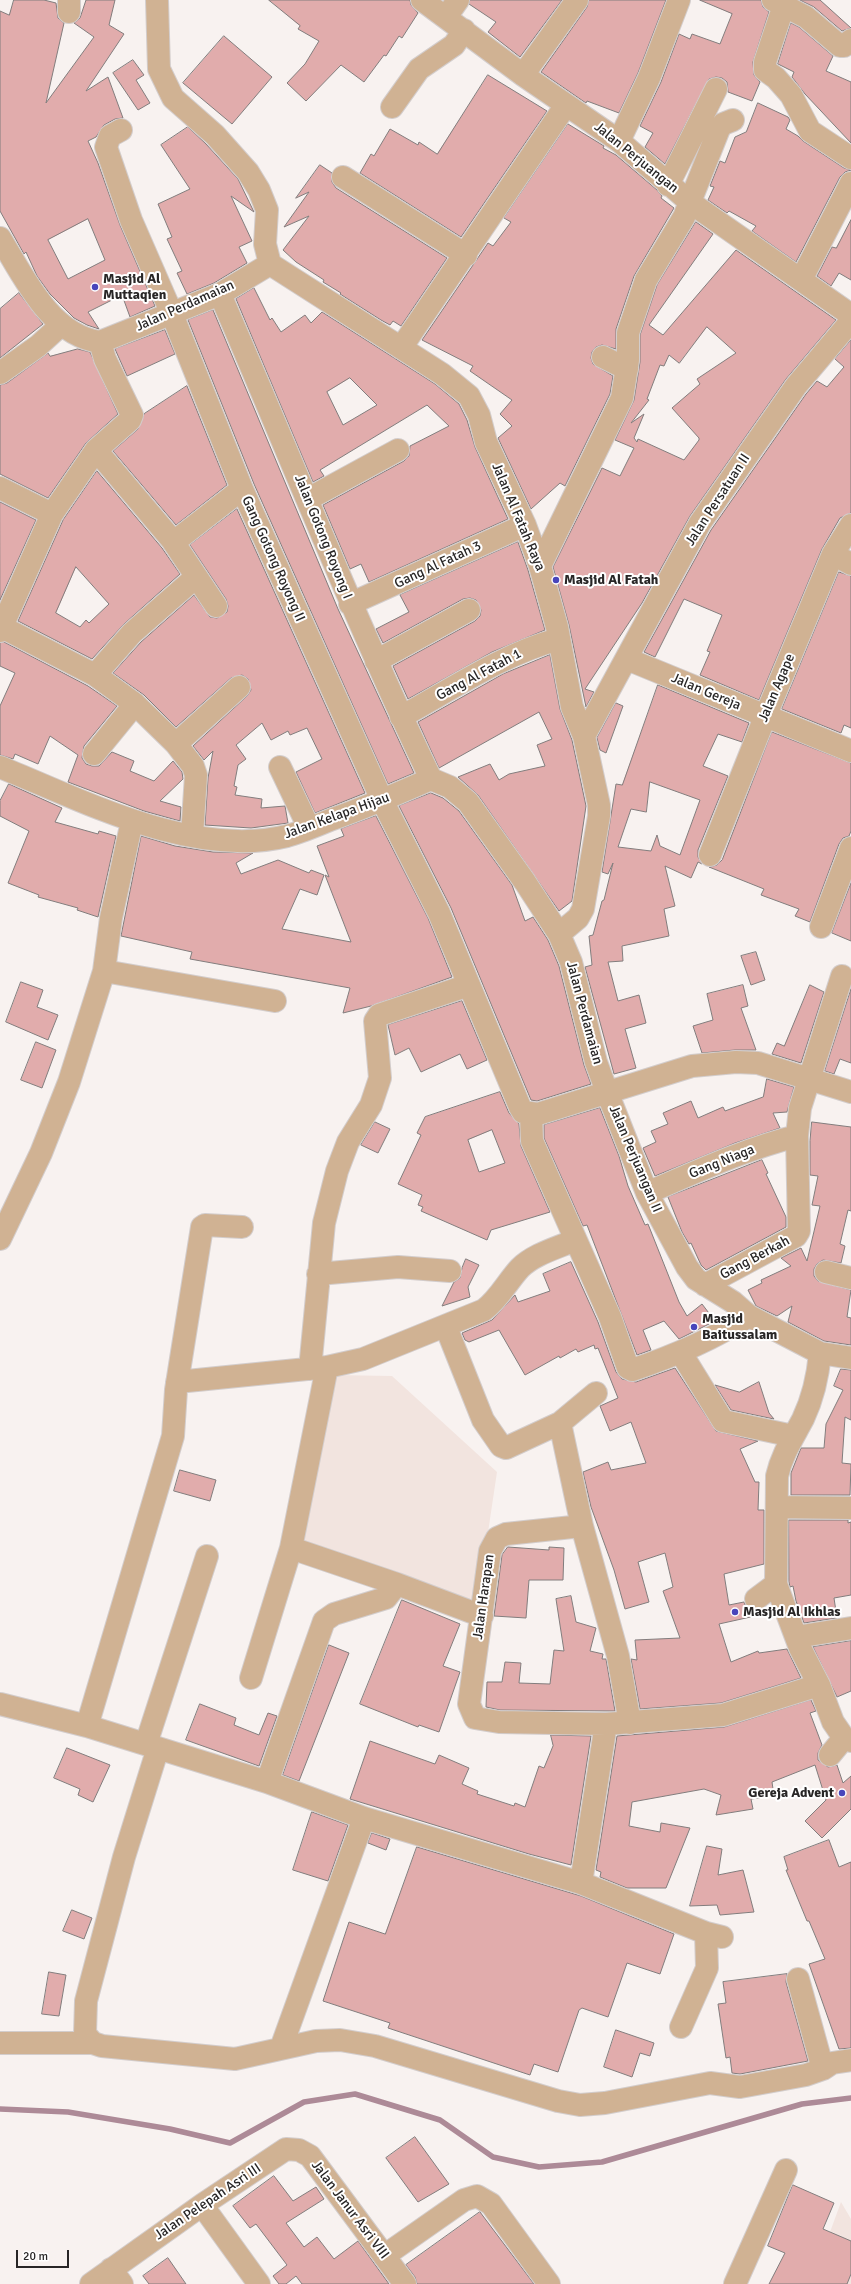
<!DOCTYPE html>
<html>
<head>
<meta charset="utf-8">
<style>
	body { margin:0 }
	#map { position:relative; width:851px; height:2284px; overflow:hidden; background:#f8f2f0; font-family:Signika,sans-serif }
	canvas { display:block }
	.scale { position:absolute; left:16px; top:2250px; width:53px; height:18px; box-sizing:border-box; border:2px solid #282626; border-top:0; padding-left:5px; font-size:12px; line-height:14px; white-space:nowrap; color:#282626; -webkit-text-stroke:3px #fff; paint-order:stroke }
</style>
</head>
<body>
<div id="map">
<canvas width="851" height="2284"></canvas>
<div class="scale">20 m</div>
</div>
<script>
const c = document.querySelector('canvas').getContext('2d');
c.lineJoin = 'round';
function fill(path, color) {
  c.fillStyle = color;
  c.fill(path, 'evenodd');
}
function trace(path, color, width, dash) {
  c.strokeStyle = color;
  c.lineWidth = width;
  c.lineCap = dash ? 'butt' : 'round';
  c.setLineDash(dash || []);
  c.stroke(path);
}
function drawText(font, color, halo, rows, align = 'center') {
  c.font = font + ' Signika,sans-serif';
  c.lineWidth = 4;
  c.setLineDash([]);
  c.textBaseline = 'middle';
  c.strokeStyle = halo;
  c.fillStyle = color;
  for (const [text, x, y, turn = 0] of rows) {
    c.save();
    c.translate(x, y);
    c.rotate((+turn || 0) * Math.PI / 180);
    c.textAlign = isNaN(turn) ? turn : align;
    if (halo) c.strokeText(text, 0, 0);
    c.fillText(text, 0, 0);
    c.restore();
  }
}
fill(new Path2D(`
	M333,1375L392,1376L497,1472L477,1606L297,1541Z
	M841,2202L851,2219V2284H811Z`), '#f2e4df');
trace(new Path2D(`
	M0,2109L68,2112L170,2129L230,2143L304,2102L355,2094L440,2120L493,2157L539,2167L602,2162L802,2104L851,2098`), '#ad8a97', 5.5);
const building = new Path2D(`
	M14,0H44L56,3L58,18L64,23L46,103L94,37L74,23L80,18L86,0H115L109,25L124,34L86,91L108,77L123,118L115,119L104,125L96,137L88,141L98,163L120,225L155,306L130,317L122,295L88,312L99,329L87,325L74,318L50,294L37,276L26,252L24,254L0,211V11L9,15ZM88,219L105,260L68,279L48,240Z
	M269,0H410L411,5L418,13L402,38L399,36L386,56L384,55L364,82L341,65L306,101L287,83L305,64L319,41L298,29L300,26Z
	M470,0H562L520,57L488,32L496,22L469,4Z
	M589,0H666L638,73L619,113L587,101L586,103L583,101L541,72L587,7Z
	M700,0H761L763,7L769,12L753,62L754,75L760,82L752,101L728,92L727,82L722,78L716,77L709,79L665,164L645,147L653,133L640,126L661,82L679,34L690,39L692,34L720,44L732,14Z
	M800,0H820L851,28L842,31L814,7Z
	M791,23L799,27L833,56L826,71L851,82V143L805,94L792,77L794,72L778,64Z
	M224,36L272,77L232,124L183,83Z
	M133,60L144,75L136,80L150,103L138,110L113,73Z
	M488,75L547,111L461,237L360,173L371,154L374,156L390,129L418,145L419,142L437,154Z
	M758,103L788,117L790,120L786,129L798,136L803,141L844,168L851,170L845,172L840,177L796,262L752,231L756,226L729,211L727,213L708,200L714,187L710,186L720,161L725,163L735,137L746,132Z
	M568,124L604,146L603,148L616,155L657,190L662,196L661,198L674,208L634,276L616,329V349L602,345L596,347L592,352L591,358L593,364L613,376L610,394L565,486L560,483L531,509L498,438L512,426L500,414L512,400L470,371L473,366L422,340L488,243L493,246L511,222L504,218Z
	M188,127L206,144L238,179L254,212L231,196L252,241L239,247L247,263L214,283L187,294L177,273L182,271L167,239L172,237L158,204L190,189L161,145Z
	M320,165L332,173V182L336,188L447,258L401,326L393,321L390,325L381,320L340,294L341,293L323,282L324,280L296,262L283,250L309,216L284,227L309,192L296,198Z
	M851,220V280L839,273L831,286L817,276L832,247L836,248Z
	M696,222L713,234L649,325L663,335L736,250L836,320L786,379L690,516L642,603L585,689L594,692L586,707L569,625L553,567L602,468L620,476L634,448L615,440L634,400L640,362V335L657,285ZM707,327L736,353L697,379L700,384L672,408L699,438V440L684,460L638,439L637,442L634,438L644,414L631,423L649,400L647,399L660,365L664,366L669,355L679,363Z
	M254,288L270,320L272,318L281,332L305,315L311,323L322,312L435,384L459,404L467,420L475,447L508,519L369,582L361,564L350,569L323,505L404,461L409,456L410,446L449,426L427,405L320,470L324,476L313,482L236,299ZM350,378L377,405L343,425L327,392Z
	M19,293L43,324L0,358V309Z
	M213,310L338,609L414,773L388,784L254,484L188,320Z
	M165,330L175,354L127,376L115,349Z
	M851,340V513L840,518L822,549L759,700L700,675L710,652L707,651L722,615L684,599L655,657L644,652L711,530L806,394L817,381L827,387L844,367L835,359Z
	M78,349L90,352L118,414L86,443L48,498L0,474V385L7,383L48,353L50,356Z
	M187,386L227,485L176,525L113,451L138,429L144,414Z
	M97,471L162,548L180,574L124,624L92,659L18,621L63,520ZM76,567L109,604L89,623L86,620L80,627L56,613Z
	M0,502L36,520L0,600Z
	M237,509L365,793L315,813L296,772L322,759L307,728L290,735L288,731L271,740L262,723L236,745L246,759L238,765L234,786L237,787L235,795L262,799L261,808L285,806L288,823L251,828L205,825L208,778L213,751L204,760L193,746L247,696L251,690L248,679L242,675L231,678L176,727L144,695L113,673L141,642L194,595L210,617L217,618L227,612L228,606L226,599L190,545Z
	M518,542L528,570L545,630L492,652L408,699L393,666L475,621L480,616L481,610L476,600L470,598L463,599L383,643L376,629L409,612L400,595Z
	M839,572L851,576V728L844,725L841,733L782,709Z
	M4,642L88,686L117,706L84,746L82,758L86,764L92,766H99L112,752L134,761L130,771L154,781L173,761L182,772L183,779L160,801L181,807L180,821L144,811L68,782L78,755L50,736L38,764L15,754L13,759L0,755V706L15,673L0,666V643Z
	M550,655L560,709L572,740L586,806L572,901L559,911L478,795L458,777L490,764L499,780L509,774L545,766L537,745L552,739L539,712L439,768L418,722L503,674Z
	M658,685L749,723L742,742L718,734L703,766L728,776L698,850V857L702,864L698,862L691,878L665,866L675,906L664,909L669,936L622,946L623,961L608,962L618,1001L639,995L646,1023L625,1029L636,1068L614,1074L585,967L592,965L589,936L593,935L602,901L604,900L613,863L608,874L602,872L616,784L622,785ZM650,782L700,800L680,855L660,846L657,835L651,851L618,847L631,809L646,812Z
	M616,703L623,706L606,753L600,750L597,738Z
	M772,732L851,763V831L849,836L843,838L839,844L810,922L795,916L799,909L761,895L764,889L709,867L717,865L722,860Z
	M9,784L62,808L55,822L98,834L99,831L116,836L98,917L77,910L78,908L38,897L39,895L8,883L29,831L0,816V801Z
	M431,793L443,798L459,811L512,885L525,921L533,917L548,940L559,966L584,1065L591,1084L537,1101L531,1100L451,908L399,806Z
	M376,816L428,918L452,977L371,1006L343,1013L350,988L190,959L192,952L121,936L141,836L175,846L213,852L253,853L236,863L241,874L278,860L309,873L311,870L324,875L317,895L300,889L282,929L351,942L325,875L329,877L317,846L344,836L341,829Z
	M851,883V941L832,933Z
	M756,952L765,980L751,985L741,956Z
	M21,982L43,990L37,1007L58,1015L48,1040L6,1022Z
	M743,985L748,1006L741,1008L756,1050H735L702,1053L693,1026L713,1020L707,994Z
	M810,985L824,992L801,1063L772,1054L777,1043L784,1046Z
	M851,989V1063L840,1059L834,1074L825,1071Z
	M462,1001L487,1060L467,1069L460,1054L421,1072L409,1048L395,1055L388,1025Z
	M36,1042L56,1050L42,1088L21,1080Z
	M767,1079L794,1087L787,1112L773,1113L780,1128L735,1143L655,1176L643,1148L656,1142L651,1131L668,1124L663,1113L691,1101L698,1118L723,1107L725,1111L763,1097Z
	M500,1092L509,1113L519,1124L521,1146L550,1212L491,1230L487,1240L421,1211L423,1207L418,1205L422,1195L398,1184L421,1135L417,1133L425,1117ZM492,1130L505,1163L479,1172L468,1140Z
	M600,1108L619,1156L628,1186L645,1225L648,1224L679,1302L687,1316L702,1304L715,1321L679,1339L664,1321L643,1330L651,1350L637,1355L587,1225L583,1226L544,1138V1125Z
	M375,1122L390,1129L378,1153L361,1145Z
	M812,1122L851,1127V1211L848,1210L840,1244L845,1246L841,1263L823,1260L817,1264L814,1269V1276L818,1281L851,1290L847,1317L851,1318V1345L824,1341L788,1322L792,1306L777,1316L756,1306L748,1290L762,1283L761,1280L791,1266L781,1258L801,1248L807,1261L820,1206L812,1205L818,1176L810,1175V1141Z
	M762,1160L768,1173L766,1174L786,1217V1227L706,1270L701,1265L691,1243L689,1244L682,1232L668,1197Z
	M466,1259L479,1265L468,1287L470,1297L442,1306L454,1282L460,1278L462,1268Z
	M571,1262L598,1322L616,1372L622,1379L636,1382L675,1368L716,1431L758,1441L740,1449L755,1482H759L758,1510H764V1564L724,1574L729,1605L744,1602L746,1607L754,1611L755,1616L719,1624L731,1662L758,1651L759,1653L787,1649L801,1678L721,1703L640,1709L631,1659L637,1660L635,1640L680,1638L663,1591L673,1587L665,1553L638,1562L649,1602L625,1609L614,1570L591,1507L583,1472L608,1462L611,1470L646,1463L631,1422L610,1431L600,1406L618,1398L598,1348L595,1349L594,1345L578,1352L576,1349L560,1358L559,1356L525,1375L499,1330L469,1342L465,1340L462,1333L492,1320L515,1295L518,1302L550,1291L543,1274Z
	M841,1369L851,1370V1420L845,1417L842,1463L851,1464L850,1495H791V1473L801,1448H824L826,1424L843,1390L834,1386Z
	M759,1382L769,1413L774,1419L731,1410L715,1385L739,1392Z
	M180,1470L216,1480L210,1501L174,1491Z
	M789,1520H848V1523L851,1522V1595L834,1598L837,1618L804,1623L796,1601L793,1586L790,1587L789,1582Z
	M508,1547L549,1550V1547L564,1548L563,1580H529L526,1618L494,1616L502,1555Z
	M571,1596L576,1622L596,1628L590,1651L603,1654L602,1659H606L615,1711L500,1710L486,1707L487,1682H502L505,1662L521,1663L519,1683L550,1684L554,1650L564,1651L556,1599Z
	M402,1600L460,1624L443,1666L460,1672L439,1732L419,1725L418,1727L360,1704Z
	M851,1641V1691L837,1697L813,1647Z
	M329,1645L349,1653L299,1781L283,1775Z
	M811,1700L816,1711L810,1713L822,1745L818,1753V1760L828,1767L837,1765L843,1783L851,1776V1809L822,1838L805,1821L826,1800L815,1765L772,1782L774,1796L751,1799L753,1809L716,1815L721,1795L704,1789L632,1802L629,1826L660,1832L661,1823L690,1828L666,1888H627L600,1877L601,1872L596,1870L617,1736L724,1727Z
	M200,1704L236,1718L234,1725L259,1735L268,1713L277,1716L259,1766L186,1740Z
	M551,1735L591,1736L571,1865L529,1854L350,1799L370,1741L435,1764L439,1755L469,1768L462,1784L478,1791L477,1794L514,1806L515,1803L525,1807L539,1766L544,1768L553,1746Z
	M67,1748L110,1765L93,1802L78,1795L80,1789L54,1778Z
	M312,1812L348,1825L328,1881L293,1870Z
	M372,1833L390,1839L386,1850L368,1843Z
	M829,1840L839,1867L851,1862V2048L839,2049L809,1964L825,1959L809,1921H807L786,1870H788L784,1857Z
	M707,1846L722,1849L718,1875L743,1870L754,1912L720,1915L717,1905L690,1906Z
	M417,1847L581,1896L674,1934L660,1974L627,1963L608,2017L582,2008L579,2010L558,2072L534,2064L530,2075L388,2028L390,2023L323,2001L349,1922L385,1934Z
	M72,1910L92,1918L84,1939L63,1931Z
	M49,1972L66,1975L59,2016L42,2014Z
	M787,1974L786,1982L808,2061L740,2074L732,2073L730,2057L726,2058L718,2004L726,2003L723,1982Z
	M616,2030L654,2043L650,2056L640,2053L632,2077L604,2067Z
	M415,2137L449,2184L418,2202L386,2158Z
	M274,2176L293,2201L316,2187L324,2199L286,2223L304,2247L317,2237L334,2259L358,2241L389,2284H302L296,2276L286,2284H279L273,2276L287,2265L256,2224L250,2228L233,2206Z
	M793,2185L834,2203L823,2229L851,2241V2274L847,2284H769L785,2253L768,2246Z
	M480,2212L534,2284H417L415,2277L406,2265Z
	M168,2258L186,2284H149L143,2276Z`);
fill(building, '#e1acac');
trace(building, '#827d7d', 1);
const minor = new Path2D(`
	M157,0L159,69L173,98L215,135L248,172L259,190L267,210L265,244L270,264
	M422,0L523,75L619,141L691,203L851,315
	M773,0L806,17L840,46H844L851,40
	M784,5L765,62V70L776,78L791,95L810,131L851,158
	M69,12V0
	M446,17L458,0
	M523,75L577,0
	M392,107L419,69L454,45L464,30
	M121,130L110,136L106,147L131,220L172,314L242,489L382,800L439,913L520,1107L523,1112L538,1114L692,1066L736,1062L758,1063L851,1092
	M619,141L649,78L679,0
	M343,177L466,255
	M668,185L716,89
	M0,238C24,277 50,335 100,342L220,294L270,264
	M270,264L442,374L469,396L479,415L486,442L525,525L540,566L557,627L572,707L584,736L599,805V816L583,909L578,918L559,934
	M801,280L851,183
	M220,294C290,456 355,620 431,779
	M401,348L566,105
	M603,357L627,369
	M0,373L38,346L61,325
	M96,450L172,540L216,606
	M0,488L52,514
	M308,499L398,450
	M174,542L242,489
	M833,554L851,564
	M540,566L622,398L628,360V333L646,280L684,217L719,129L723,124L733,120
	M350,604L525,525
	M0,626L95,675L135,704L176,744L193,766L196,775L192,836
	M0,631L52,514L96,450L130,420L132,415L105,359L100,342
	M627,659L851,751
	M376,661L469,610
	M95,675L132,633L196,577
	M401,717C452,689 503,654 559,639
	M584,736L700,523L796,386L851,321
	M176,744L239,687
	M94,754L135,704
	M0,767C84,801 194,859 287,836C301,832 316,826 330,820C364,808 397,794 431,779L450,787L468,802L525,882L559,934L571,962L596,1062L607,1092L647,1193L687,1267L696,1279L733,1302L749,1316L820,1353C818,1376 813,1398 803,1419C793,1438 782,1454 777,1476L776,1584L800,1648L819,1685L833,1722L844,1738L851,1741
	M280,767L309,828
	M710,855L765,717L833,554L851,525
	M821,927L851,848
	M104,971L275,1001
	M531,1114L532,1141L610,1317L628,1368L632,1370C674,1356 712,1340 749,1316
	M647,1193C696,1172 745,1149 797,1136
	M0,1239L41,1153L69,1082L104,971L111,918L132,821
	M826,1272L851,1278
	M318,1274L398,1267L450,1271
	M705,1285L796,1236L799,1231L797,1136L800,1108L842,976
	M446,1327L483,1420L501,1446L506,1448L560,1423L596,1393
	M681,1353L723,1421L793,1436
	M820,1353L851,1358
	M327,1367L291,1548L397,1584L482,1616
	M310,1369L324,1223L337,1171L348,1142L371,1105L380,1078L375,1021L379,1015L469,985
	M177,1382L327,1367L363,1359L484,1310C499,1299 507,1282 520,1268C534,1254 557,1248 575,1240
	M560,1423L582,1526
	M777,1507L851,1508
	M756,1599L776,1584
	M796,1637L851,1628
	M251,1678L291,1548
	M0,1704L87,1726L267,1782L364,1818L581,1883L706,1933L722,1937
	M630,1723L618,1656L582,1526L506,1534L497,1538L490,1551L469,1704L475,1718L499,1722L606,1724L723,1715L819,1685
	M87,1726L173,1436L176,1390L202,1227L205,1225L242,1227
	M146,1744L207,1556
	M158,1748L124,1857L86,2001L85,2034L93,2043L102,2046L235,2059L316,2041L340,2040L375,2046L558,2101L580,2105L605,2103L710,2083L740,2087L806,2075L823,2069L832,2063L851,2060
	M830,1755L844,1738
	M267,1782L324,1621L334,1614L386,1598L397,1584
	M581,1883L606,1724
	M798,1979L823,2069
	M681,2027L707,1968L706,1933
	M0,2043H93
	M281,2048L364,1818
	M202,2205L259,2284
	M384,2256L464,2200L477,2196L491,2204L549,2284
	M111,2269L122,2284
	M91,2284L202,2205L286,2149L299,2150L310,2156L405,2284
	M735,2284L786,2170`);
trace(minor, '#d3cdcc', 24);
trace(minor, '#d0b293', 22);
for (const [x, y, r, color] of [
	[95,287,4,"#4845bb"],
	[556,580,4,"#4845bb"],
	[694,1327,4,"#4845bb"],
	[735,1612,4,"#4845bb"],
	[842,1793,4,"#4845bb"]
]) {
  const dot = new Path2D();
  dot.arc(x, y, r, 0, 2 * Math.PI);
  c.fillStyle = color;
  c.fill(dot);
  trace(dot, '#fff', 1.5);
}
drawText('14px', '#282626', '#fff', [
	["Jalan Perjuangan",636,158,39],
	["Jalan Perdamaian",185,306,-24],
	["Jalan Persatuan II",718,500,-57],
	["Jalan Al Fatah Raya",518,517,67],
	["Jalan Gotong Royong I",323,537,68],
	["Gang Gotong Royong II",273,559,66],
	["Gang Al Fatah 3",438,565,-25],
	["Gang Al Fatah 1",479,675,-28],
	["Jalan Agape",777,688,-67],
	["Jalan Gereja",706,692,23],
	["Jalan Kelapa Hijau",337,816,-20],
	["Jalan Perdamaian",584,1013,75],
	["Jalan Perjuangan II",635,1159,67],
	["Gang Niaga",722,1162,-22],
	["Gang Berkah",755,1258,-28],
	["Jalan Harapan",484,1597,-82],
	["Jalan Pelepah Asri III",208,2202,-34],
	["Jalan Janur Asri VIII",350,2210,53]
]);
drawText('bold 14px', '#282626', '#fff', [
	["Masjid Al",103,279],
	["Muttaqien",103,295],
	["Masjid Al Fatah",564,580],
	["Masjid",702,1319],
	["Baitussalam",702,1335],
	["Masjid Al Ikhlas",743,1612],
	["Gereja Advent",834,1793,"right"]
], 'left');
</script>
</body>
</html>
